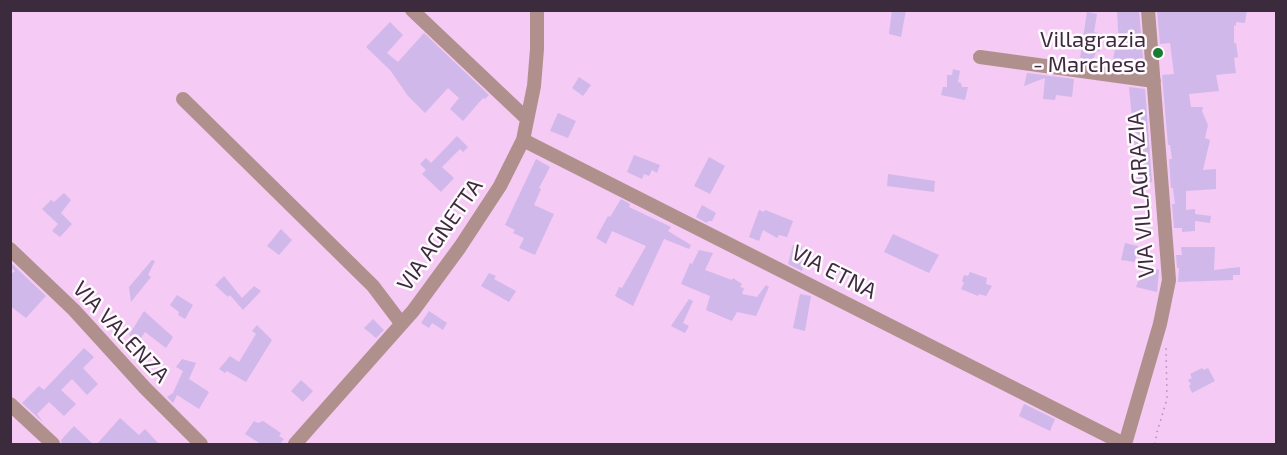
<!DOCTYPE html>
<html>
<head>
<meta charset="utf-8">
<style>
	body { margin:0 }
	#map { position:relative; width:1287px; height:455px; overflow:hidden; background:#f5caf4; font-family:"Exo 2",sans-serif }
	canvas { display:block }
	.frame { position:absolute; inset:0; border:12px solid #3c2b3c; pointer-events:none }
</style>
</head>
<body>
<div id="map">
<canvas width="1287" height="455"></canvas>
<div class="frame"></div>
</div>
<script>
const c = document.querySelector('canvas').getContext('2d');
c.lineJoin = 'round';
function fill(path, color) {
  c.fillStyle = color;
  c.fill(path, 'evenodd');
}
function trace(path, color, width, dash) {
  c.strokeStyle = color;
  c.lineWidth = width;
  c.lineCap = dash ? 'butt' : 'round';
  c.setLineDash(dash || []);
  c.stroke(path);
}
function drawText(font, color, halo, rows, align = 'center') {
  c.font = font + ' "Exo 2",sans-serif';
  c.lineWidth = 5;
  c.setLineDash([]);
  c.textBaseline = 'middle';
  c.strokeStyle = halo;
  c.fillStyle = color;
  for (const [text, x, y, turn = 0] of rows) {
    c.save();
    c.translate(x, y);
    c.rotate((+turn || 0) * Math.PI / 180);
    c.textAlign = isNaN(turn) ? turn : align;
    if (halo) c.strokeText(text, 0, 0);
    c.fillText(text, 0, 0);
    c.restore();
  }
}
fill(new Path2D(`
	M892,10H906L901,37L889,34Z
	M1117,10H1139L1144,70L1112,66L1115,49L1119,50Z
	M1157,10H1247L1245,23L1236,22V26L1234,25V43H1236L1238,57L1234,58L1236,73L1216,75L1219,91L1189,94L1191,107H1203L1202,111L1208,125L1205,138L1210,140L1203,170L1216,169V189L1186,191V210L1195,209V214L1211,216L1210,223L1195,221V231L1182,232V228H1174L1172,204H1175L1173,188H1171L1169,159H1172L1170,145H1168L1162,75L1174,74L1170,43L1160,44Z
	M1087,12L1097,14L1094,32L1103,34L1100,51L1096,52L1093,60L1080,58Z
	M390,22L403,35L387,53L398,62L424,33L489,95L485,99L483,98L463,121L450,109L459,98L448,88L425,113L408,96L390,70L366,47Z
	M953,69L960,71L958,82L961,83L962,87H968L965,100L941,95L943,87H947V75H952Z
	M1027,73L1074,79L1072,97L1056,95L1055,100L1043,99L1045,78L1024,86Z
	M579,77L591,85L583,96L572,88Z
	M1129,87L1145,89L1152,182L1138,181Z
	M558,113L576,121L568,138L550,131Z
	M457,136L468,147L463,152L460,149L442,167L454,178L441,192L422,174L426,170L420,164L426,158L431,163Z
	M634,155L660,165L657,173L652,170L649,176L644,174L642,179L627,172Z
	M709,157L725,166L710,194L694,186Z
	M536,159L550,167L539,188L541,189L534,205L554,214L535,255L519,248L524,238L513,233L515,230L505,225Z
	M888,174L935,181L934,192L887,186Z
	M64,193L71,200L61,213L72,224L60,237L52,231L58,224L42,209L51,200L54,202Z
	M621,199L630,204L629,207L671,227L668,231L691,245L689,249L664,239L633,306L615,296L619,287L622,288L646,246L612,231L606,244L596,238L608,216L610,217Z
	M702,205L716,213L712,221H708L707,223L696,217Z
	M759,210L764,212L765,210L793,221L787,237L779,235L777,238L763,230L759,241L749,237Z
	M281,229L292,240L279,255L267,246Z
	M893,234L939,255L929,273L884,252Z
	M1125,243L1138,246L1135,262L1121,260Z
	M793,245L802,246L801,254L806,255L802,271L788,264Z
	M1181,247H1215L1214,270L1240,267V275H1233V280L1178,282L1179,268H1177L1176,255H1182Z
	M699,250L713,253L705,270L732,280L733,278L742,284L740,287L744,288L742,294L757,297L766,285L769,287L756,316L737,312L732,321L720,316L706,310L710,296L681,284L690,263L692,264Z
	M152,260L155,261L148,275L151,277L131,302L129,287Z
	M10,262L46,296L26,318L10,306V275L15,271L10,267Z
	M1144,265L1159,270L1157,292L1136,287Z
	M970,272L987,278L986,284L992,286L986,296L979,294L978,296L961,289L964,283L962,281L964,275L968,276Z
	M489,273L496,276L494,279L516,291L509,302L481,286Z
	M224,276L242,298L254,286L261,291L243,310L230,295L228,297L215,285Z
	M800,294L811,296L805,331L793,328Z
	M177,295L193,305L185,319L178,315L179,312L170,305Z
	M689,299L693,301L683,323L689,326L685,333L671,326Z
	M144,311L173,337L166,348L145,332L139,341L129,335Z
	M429,311L447,323L443,330L432,323L429,328L421,323Z
	M373,319L384,330L376,338L364,328Z
	M257,325L272,340L246,382L227,371L225,373L219,369L230,356L239,362L256,334L252,331Z
	M84,348L94,357L83,368L98,384L87,395L72,379L61,390L76,404L64,416L49,402L37,414L44,423L22,403L39,386L44,390Z
	M182,359L196,363L189,379L209,392L199,409L177,395L173,403L167,397L173,393L183,371L176,367Z
	M1202,368L1204,370L1208,368L1215,381L1192,393L1189,386L1191,384L1188,380L1192,378L1190,374Z
	M301,380L313,391L303,402L291,391Z
	M1024,404L1055,419L1050,431L1019,416Z
	M120,418L139,435L145,429L159,444H97Z
	M254,421L258,423L263,421L281,433L279,436L284,439L280,444H261L245,434Z
	M74,426L93,444H62L61,440Z`), '#d0b8ea');
trace(new Path2D(`
	M1155,444L1157,432L1167,399L1166,347`), '#b18fb0', 1.5, [1.5, 4.5]);
trace(new Path2D(`
	M412,10L527,119
	M980,57L1154,81
	M183,99L373,286L401,323
	M523,140L1124,444
	M10,249L74,310L145,388L201,444
	M10,404L53,444
	M295,444L413,311L460,247L500,186L523,140L534,86L537,49V10
	M1125,444L1160,324L1169,280L1148,10`), '#b0908c', 14);
for (const [x, y, r, color] of [
	[1158,53,6,"#177d31"]
]) {
  const dot = new Path2D();
  dot.arc(x, y, r, 0, 2 * Math.PI);
  c.fillStyle = color;
  c.fill(dot);
  trace(dot, '#fefafe', 2);
}
drawText('22px', '#3c2b3c', '#fefafe', [
	["Villagrazia",1146,40],
	["- Marchese",1146,65]
], 'right');
drawText('22px', '#3c2b3c', '#fefafe', [
	["VIA VILLAGRAZIA",1141,195,-94],
	["VIA AGNETTA",440,235,-55],
	["VIA ETNA",834,272,27],
	["VIA VALENZA",121,332,47]
]);
</script>
</body>
</html>
